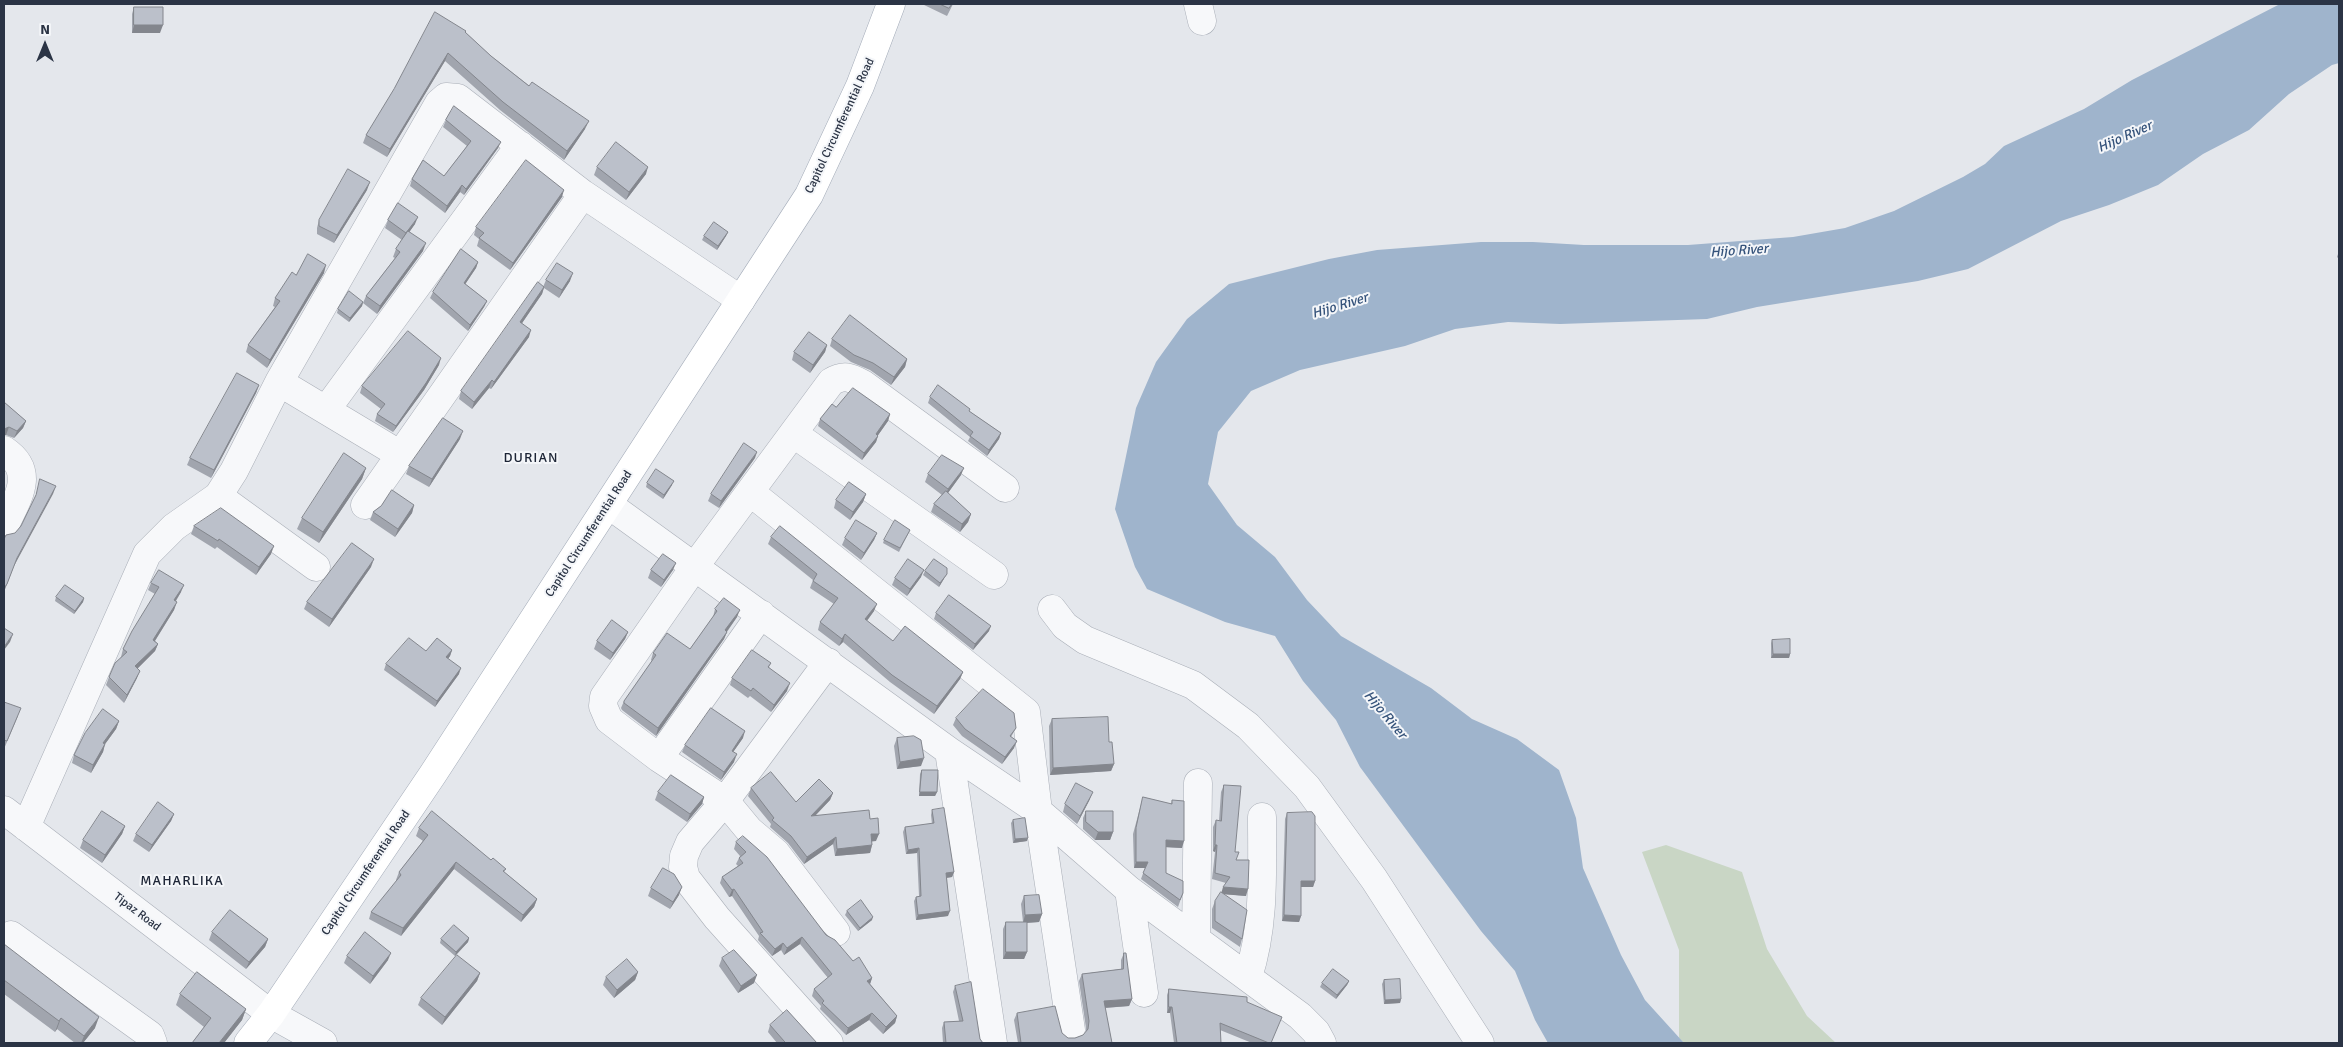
<!DOCTYPE html>
<html>
<head>
<meta charset="utf-8">
<style>
	body { margin:0 }
	#map { position:relative; width:2343px; height:1047px; overflow:hidden; background:#e4e7ec; font-family:Signika,sans-serif }
	canvas { display:block }
	.frame { position:absolute; inset:0; border:5px solid #2b3445; pointer-events:none }
	.north { position:absolute; left:20px; top:20px; width:50px; height:50px; -webkit-text-stroke:4px #f4f6f9; paint-order:stroke; rotate:0deg; font-size:14px; font-weight:700; line-height:20px; text-align:center; color:#2b3445 }
	.north::after { content:''; display:block; margin:auto; width:18px; height:22px; background:#2b3445; clip-path:polygon(50% 0,100% 100%,50% 72%,0 100%) }
</style>
</head>
<body>
<div id="map">
<canvas width="2343" height="1047"></canvas>
<div class="frame"></div>
<div class="north">N</div>
</div>
<script>
const c = document.querySelector('canvas').getContext('2d');
c.lineJoin = 'round';
function fill(path, color) {
  c.fillStyle = color;
  c.fill(path, 'evenodd');
}
function trace(path, color, width, dash) {
  c.strokeStyle = color;
  c.lineWidth = width;
  c.lineCap = dash ? 'butt' : 'round';
  c.setLineDash(dash || []);
  c.stroke(path);
}
function drawText(font, color, halo, rows, align = 'center') {
  c.font = font + ' Signika,sans-serif';
  c.lineWidth = 4;
  c.setLineDash([]);
  c.textBaseline = 'middle';
  c.strokeStyle = halo;
  c.fillStyle = color;
  for (const [text, x, y, turn = 0] of rows) {
    c.save();
    c.translate(x, y);
    c.rotate((+turn || 0) * Math.PI / 180);
    c.textAlign = isNaN(turn) ? turn : align;
    if (halo) c.strokeText(text, 0, 0);
    c.fillText(text, 0, 0);
    c.restore();
  }
}
fill(new Path2D(`
	M1666,845L1742,872L1767,949L1807,1016L1836,1043H1684L1679,1038V950L1642,852Z`), '#c9d6c5');
fill(new Path2D(`
	M2280,4H2339V63L2332,65L2289,94L2249,130L2203,154L2158,185L2109,205L2061,221L1968,269L1918,281L1757,307L1707,319L1560,324L1508,322L1455,329L1405,346L1300,370L1251,391L1218,432L1208,484L1237,525L1275,557L1307,600L1341,636L1431,688L1472,719L1517,739L1559,770L1576,818L1583,868L1621,955L1645,1000L1684,1043H1548L1535,1020L1515,971L1481,931L1360,767L1336,720L1303,681L1275,636L1225,622L1147,589L1135,567L1115,509L1136,408L1156,362L1187,319L1229,284L1329,259L1377,250L1481,242H1533L1584,245H1688L1793,237L1845,228L1894,211L1963,177L1985,164L2004,146L2084,109L2132,80Z`), '#9fb4cc');
const minor = new Path2D(`
	M1198,4L1202,21
	M279,382L399,454
	M326,410L520,145
	M794,434L994,575
	M4,450C37,472 17,499 4,527
	M750,492L1026,712L1038,811L1071,1030
	M218,496L316,567
	M365,505L583,194
	M609,505L949,751L1038,811L1129,890L1300,1016L1316,1032L1322,1043
	M1052,609L1065,626L1085,640L1193,685L1248,726L1307,787L1374,879L1480,1043
	M828,662L725,801L690,842L684,856L683,867L686,878L717,918L829,1043
	M949,751L993,1043
	M659,758L761,614
	M4,810L271,1014L323,1043
	M26,827L147,554L174,527L218,496L234,471L279,382L439,103L446,97L458,98L583,194L741,300
	M1129,890L1144,993
	M836,932L776,853L749,830L725,801L659,758L609,720L603,706L604,697L695,566L831,382C844,374 850,377 863,384L1005,488
	M11,935L150,1035L153,1043
	M1196,939L1198,783
	M1248,977C1265,925 1262,871 1262,817`);
const major = new Path2D(`
	M248,1043L271,1014L433,774L809,195L860,86L891,4`);
trace(minor, '#a9aeb7', 29);
trace(major, '#a3abb8', 29);
trace(minor, '#f7f8fa', 28);
trace(major, '#fff', 28);
fill(new Path2D(`
	M922,4H953L947,16Z
	M134,7L160,33H132V14Z
	M465,32L491,56L585,129L564,160L500,110L445,61L387,157L363,143L366,135Z
	M446,120L498,148L464,195L460,192L445,213L410,186L412,179L444,176L467,146L443,127Z
	M597,167L646,174L626,200L594,175Z
	M367,190L334,243L317,234V228L319,220Z
	M562,197L510,270L477,246L479,239L474,235L476,227Z
	M388,220L415,224L409,232L423,251L377,314L363,303L366,296L395,258L393,257L396,249L402,240L385,228Z
	M728,232L726,236L717,250L702,240L704,236Z
	M2339,251V259L2337,257Z
	M478,262L476,268L465,284L487,301L484,307L468,331L430,298L433,292Z
	M324,273L267,368L246,352L248,345L275,307L273,306L275,298L296,275Z
	M546,280L570,281L559,298L544,288L542,294L522,323L529,337L491,389L489,388L472,409L459,399L461,391L543,287Z
	M363,302L362,306L349,322L337,313L338,309Z
	M832,339L907,359L905,367L891,385L870,370L851,362L830,346Z
	M827,345L825,352L810,373L792,360L794,352Z
	M439,365L424,390L393,432L375,421L377,414L381,409L360,393L362,386Z
	M259,385L256,393L211,478L187,465L190,458Z
	M930,397L970,409L969,411L1001,433L999,439L987,456L968,441L970,437L928,403Z
	M4,402L26,421L23,428L14,438L6,435Z
	M836,407L890,414L888,421L878,435L876,442L862,460L818,426L820,419Z
	M460,439L429,487L406,474L409,466Z
	M755,458L719,508L708,501L711,494Z
	M366,468L362,479L319,543L297,529L302,518Z
	M928,474L961,475L948,493L971,514L968,522L960,532L931,512L934,504L942,495L925,482Z
	M647,483L672,485L663,499L646,487Z
	M866,494L863,502L850,520L834,508L836,500Z
	M414,505L412,513L395,537L370,520L373,512L381,506Z
	M194,526L271,554L256,575L217,547L215,549L191,534Z
	M910,530L899,552L883,543L884,540Z
	M877,533L874,540L861,560L842,545L845,538Z
	M771,537L874,611L867,621L893,641L963,672L960,679L934,714L890,682L843,642L839,646L818,630L820,622L834,604L810,588L813,580L768,544Z
	M371,567L329,627L304,609L307,602Z
	M651,570H673L661,587L648,578Z
	M925,571L947,574L945,577L939,587L923,575Z
	M921,577L907,596L892,585L895,578Z
	M151,583L181,592L176,601L174,610L155,641L158,644L155,651L138,668L137,678L124,703L106,685L109,677L121,657L123,649L155,594L148,590Z
	M56,597L84,598L83,602L74,614L55,601Z
	M715,609L737,617L727,632L724,639L656,736L622,710L621,708L624,701L652,661L651,660L653,653L690,649L713,617Z
	M936,613L989,631L973,650L934,619Z
	M628,632L625,639L610,660L594,649L597,641Z
	M1772,640L1790,654L1789,658H1771V643Z
	M452,650L450,656L448,659L459,674L435,707L384,670L386,664L426,651Z
	M771,663L769,667L787,691L771,712L750,696L748,698L730,685L732,678Z
	M4,702L18,716L4,749Z
	M956,718L1016,728L1011,737L1014,748L1002,764L962,736L953,725Z
	M1052,719L1109,742L1114,764L1111,771L1050,775L1049,726Z
	M119,721L116,729L105,744L103,752L91,773L72,763L74,755Z
	M743,738L733,752L734,762L721,780L682,752L685,745Z
	M897,738L921,766L897,769L894,746Z
	M922,770L937,792L935,796H919L920,774Z
	M1224,785L1236,860L1246,896L1224,894L1242,939L1240,947L1212,928V909L1215,901L1222,892L1226,883L1212,879L1215,852L1213,851V827L1216,820L1219,821L1221,792Z
	M751,788L796,802L833,793L830,800L816,815L870,819L876,841H872V845L870,853L835,856L833,844L804,864L788,843L770,827L771,824L748,796Z
	M658,792L704,797L702,804L687,822L655,800Z
	M1143,797L1171,804L1172,800L1182,848L1166,847V873L1183,893L1178,907L1141,879L1145,868H1134L1133,834Z
	M1090,799L1077,824L1063,812L1065,804Z
	M932,810L954,872L952,877L947,878L948,916L916,920L914,901L916,897L919,896L917,853L906,854L903,832L905,827L932,824L931,815Z
	M1086,811L1113,832L1110,840H1095L1083,829V818Z
	M1287,813L1315,881L1313,887H1301V916L1299,922L1282,921L1285,819Z
	M174,814L171,821L149,852L133,841L136,834Z
	M1013,820L1027,841L1013,843L1011,823Z
	M125,826L122,834L102,863L80,848L83,840Z
	M419,828L491,860L506,869L504,872L537,899L534,907L521,922L454,869L401,936L369,919L371,912L397,881L396,880L399,872L423,841L416,836Z
	M736,842L853,961L872,978L870,984L897,1016L895,1023L883,1034L869,1020L846,1035L820,1009L821,1006L812,996L814,989L828,978L800,944L784,955L781,950L772,956L758,940L759,936L732,896L729,897L720,883L722,877L738,866L736,864L740,856L734,849Z
	M651,888L679,895L670,909L648,896Z
	M1024,896L1042,914L1039,922L1027,923V952L1024,959H1003V929L1006,922H1023L1021,904Z
	M847,911L872,920L858,931L845,915Z
	M212,932L268,939L265,947L246,969L209,940Z
	M469,938L468,942L455,956L440,943L441,939Z
	M4,944L95,1028L83,1043H75L57,1029L55,1032L4,994Z
	M1124,953L1132,999L1129,1006L1105,1008L1112,1043H1018L1014,1020L1017,1013L1068,1038H1075L1083,1035L1086,1032V1028L1079,981L1082,974L1121,969V960Z
	M347,956L388,960L370,984L344,963Z
	M722,958L754,983L738,993L719,966Z
	M638,972L635,980L614,998L603,985L606,977Z
	M480,973L477,981L442,1025L418,1005L421,998Z
	M1384,980L1401,999L1400,1003L1384,1004L1382,984Z
	M1349,981L1347,985L1336,999L1320,987L1322,983Z
	M955,986L980,1039L983,1043H943L942,1028L944,1022L959,1021L953,992Z
	M1169,989L1247,1002L1271,1043H1252L1220,1030L1221,1043H1174L1170,1013H1167V995Z
	M180,994L246,1009L242,1020L224,1043H192L204,1027L176,1005Z
	M770,1025L817,1043H777L768,1032Z`), '#a1a5ae');
fill(new Path2D(`
	M134,25H163L160,33H132Z
	M448,53L445,61L387,157L390,149Z
	M589,121L585,129L564,160L567,151Z
	M501,142L498,148L464,195L466,189Z
	M648,167L646,174L626,200L629,192Z
	M370,182L367,190L334,243L337,235Z
	M462,185L460,192L445,213L447,206Z
	M564,190L562,197L510,270L513,263Z
	M418,217L415,224L403,241L406,233Z
	M728,232L726,236L717,250L718,246Z
	M426,243L423,251L377,314L380,306Z
	M478,262L476,268L462,289L464,283Z
	M326,265L324,273L267,368L270,360Z
	M573,273L570,281L559,298L562,290Z
	M544,287L542,294L518,329L520,322Z
	M487,301L484,307L468,331L470,325Z
	M363,302L362,306L349,322L350,318Z
	M531,330L529,337L491,389L494,382Z
	M827,345L825,352L810,373L813,365Z
	M441,358L439,365L424,390L393,432L396,426Z
	M907,359L905,367L891,385L894,377Z
	M492,380L489,388L472,409L474,402Z
	M259,385L256,393L211,478L214,470Z
	M890,414L888,421L874,441L876,434Z
	M26,421L23,428L14,438L17,431Z
	M9,427L6,435H4V429Z
	M463,431L460,439L429,487L432,479Z
	M1001,433L999,439L987,456L989,450Z
	M878,436L876,442L862,460L864,453Z
	M757,452L755,458L719,508L721,501Z
	M366,468L362,479L319,543L323,532Z
	M964,468L961,475L945,497L948,489Z
	M674,481L672,485L663,499L664,495Z
	M56,486L53,494L14,566L4,592V588L17,558Z
	M866,494L863,502L850,520L853,512Z
	M414,505L412,513L395,537L398,529Z
	M971,514L968,522L960,532L962,524Z
	M877,533L874,540L861,560L864,553Z
	M274,546L271,554L256,575L259,567Z
	M374,559L371,567L329,627L332,619Z
	M676,563L673,570L661,587L664,580Z
	M924,570L921,577L907,596L910,589Z
	M947,574L945,577L939,587L940,583Z
	M184,585L181,592L171,608L174,600Z
	M84,598L83,602L74,614L75,611Z
	M177,602L174,610L151,647L153,640Z
	M877,604L874,611L862,627L865,619Z
	M740,610L737,617L722,638L725,630Z
	M991,626L989,631L973,650L975,644Z
	M628,632L625,639L610,660L613,653Z
	M727,632L724,639L656,736L658,728Z
	M13,634L10,642L4,650V647Z
	M845,634L843,642L839,646L842,639Z
	M158,644L155,651L133,673L135,666Z
	M452,650L450,656L444,664L446,657Z
	M1773,654H1790L1789,658H1771Z
	M461,668L459,674L435,707L437,701Z
	M140,671L137,678L124,703L127,695Z
	M963,672L960,679L934,714L937,706Z
	M790,683L787,691L771,712L774,705Z
	M119,721L116,729L100,751L103,743Z
	M745,731L743,738L729,758L732,751Z
	M1017,741L1014,748L1002,764L1005,757Z
	M105,744L103,752L91,773L93,765Z
	M737,754L734,762L721,780L724,772Z
	M924,758L921,766L897,769L900,762Z
	M1114,764L1111,771L1050,775L1053,768Z
	M920,792H937L935,796H919Z
	M1093,792L1090,799L1077,824L1080,816Z
	M833,793L830,800L808,823L811,816Z
	M704,797L702,804L687,822L690,814Z
	M174,814L171,821L149,852L152,845Z
	M125,826L122,834L102,863L105,855Z
	M1098,832H1113L1110,840H1095Z
	M871,834H879L876,841L868,842Z
	M836,837L833,844L804,864L807,857Z
	M1028,838L1027,841L1013,843L1015,839Z
	M1166,840L1184,841L1182,848L1163,847Z
	M872,845L870,853L835,856L837,849Z
	M1215,845H1217L1215,852L1213,851Z
	M919,848L917,853L906,854L908,850Z
	M456,862L454,869L401,936L403,928Z
	M1136,862H1148L1146,868H1134Z
	M954,872L952,877L944,878L946,873Z
	M1301,881H1315L1313,887H1299Z
	M682,887L679,895L670,909L673,902Z
	M1223,887L1248,889L1246,896L1221,894Z
	M734,889L732,896L729,897L732,890Z
	M537,899L534,907L521,922L523,915Z
	M950,911L948,916L916,920L918,915Z
	M1042,914L1039,922L1023,923L1025,915Z
	M1284,915L1301,916L1299,922L1282,921Z
	M873,917L872,920L858,931L860,928Z
	M802,937L800,944L784,955L787,948Z
	M469,938L468,942L455,956L456,952Z
	M268,939L265,947L246,969L249,962Z
	M783,943L781,950L772,956L775,949Z
	M1006,952H1027L1024,959H1003Z
	M391,953L388,960L370,984L373,976Z
	M638,972L635,980L614,998L617,990Z
	M480,973L477,981L442,1025L445,1017Z
	M757,975L754,983L738,993L741,986Z
	M872,978L870,984L867,981Z
	M1349,981L1347,985L1336,999L1337,995Z
	M1132,999L1129,1006L1102,1008L1104,1001Z
	M1401,999L1400,1003L1384,1004L1385,1000Z
	M1169,1007H1172L1170,1013H1167Z
	M246,1009L242,1020L224,1043H219Z
	M872,1013L869,1020L846,1035L848,1028Z
	M897,1016L895,1023L883,1034L886,1027Z
	M99,1017L95,1028L83,1043H81L84,1036Z
	M61,1018L57,1029L55,1032L59,1021Z`), '#83868d');
const building = new Path2D(`
	M940,4H952L949,8Z
	M134,7H163V25H134Z
	M435,12L466,31L465,32L491,56L529,86L532,82L589,121L567,151L503,102L448,53L390,149L366,135L394,89Z
	M454,106L501,142L466,189L462,185L447,206L412,179L423,160L444,176L471,141L446,120Z
	M616,142L648,167L629,192L597,167Z
	M526,160L564,190L513,263L479,238L484,233L476,227Z
	M348,169L370,182L337,235L319,226V220Z
	M398,203L418,217L406,233L388,220Z
	M714,222L728,232L718,246L704,236Z
	M408,231L426,243L380,306L366,296L400,252L396,249Z
	M461,249L478,262L464,283L487,301L470,325L433,292Z
	M308,254L326,265L270,360L248,345L280,301L275,298L292,272L296,275Z
	M557,263L573,273L562,290L546,280Z
	M538,282L544,287L520,322L531,330L494,382L492,380L474,402L461,391Z
	M349,291L363,302L350,318L338,309Z
	M850,315L907,359L894,377L873,363L854,355L832,339Z
	M408,331L441,358L426,383L396,426L377,414L385,404L362,386Z
	M809,332L827,345L813,365L794,352Z
	M237,373L259,385L214,470L190,458Z
	M938,385L970,409L969,411L1001,433L989,450L970,436L973,432L930,397Z
	M853,388L890,414L876,434L878,436L864,453L820,419L832,404L836,407Z
	M4,402L26,421L17,431L9,427L4,429Z
	M443,418L463,431L432,479L409,466Z
	M744,443L757,452L721,501L711,494Z
	M344,453L366,468L323,532L302,518Z
	M942,455L964,468L948,489L928,474Z
	M656,469L674,481L664,495L647,483Z
	M40,479L56,486L17,558L7,584L4,588V539L6,535L15,533L21,526L36,495Z
	M849,482L866,494L853,512L836,500Z
	M392,490L414,505L398,529L373,512L381,506Z
	M946,491L971,514L962,524L934,504Z
	M221,508L274,546L259,567L219,539L218,541L194,526Z
	M856,520L877,533L864,553L845,538Z
	M895,520L910,530L900,548L884,540Z
	M780,526L877,604L865,619L893,641L905,626L963,672L937,706L892,675L845,634L842,639L820,622L838,598L813,581L817,574L771,537Z
	M352,543L374,559L332,619L307,602Z
	M663,554L676,563L664,580L651,570Z
	M908,559L924,570L910,589L895,578Z
	M934,559L947,568V574L940,583L925,571Z
	M159,570L184,585L174,600L177,602L153,640L158,644L135,666L140,671L127,695L109,677L115,663L127,652L123,649L132,631L159,587L151,583Z
	M65,585L84,598L75,611L56,597Z
	M949,595L991,626L975,644L936,613Z
	M724,598L740,610L725,630L727,632L658,728L624,703V701L656,655L653,653L667,633L690,649L717,611L715,609Z
	M612,620L628,632L613,653L597,641Z
	M4,628L13,634L4,647Z
	M409,638L426,651L437,638L452,650L446,657L461,668L437,701L386,664Z
	M1790,639V654H1773L1772,640Z
	M752,650L771,663L768,667L790,683L774,705L753,688L751,691L732,678Z
	M983,689L1014,713L1016,728L1010,736L1017,741L1005,757L965,729L956,718Z
	M4,702L21,708L7,741L4,740Z
	M711,708L745,731L732,751L737,754L724,772L685,745Z
	M103,709L119,721L103,743L105,744L93,765L74,755L85,733Z
	M1108,717L1109,742H1112L1114,764L1053,768L1052,719Z
	M914,736L921,740L924,758L900,762L897,738Z
	M922,770H938L937,792H920Z
	M771,772L796,802L819,779L833,793L811,816L869,810L870,819L878,818L879,834H871L872,845L837,849L836,837L807,857L791,836L772,820L774,818L751,788Z
	M671,775L704,797L690,814L658,792Z
	M1076,783L1093,792L1080,816L1065,804Z
	M1224,785L1241,786L1235,852H1239L1236,860H1249L1248,889L1223,887L1230,877L1215,873L1217,845H1215L1216,820L1221,821Z
	M1143,797L1172,804V800L1184,801V841L1166,840V873L1183,881V893L1180,900L1143,873L1148,862H1136V828Z
	M158,802L174,814L152,845L136,834Z
	M944,808L954,872L946,873L950,911L918,915L916,897L921,896L919,848L908,850L905,827L934,823L932,810Z
	M102,811L125,826L105,855L83,840Z
	M432,811L491,860L493,858L506,869L503,871L537,899L523,915L456,862L403,928L371,912L401,875L399,872L428,835L419,828Z
	M1086,811H1113V832H1098L1086,822Z
	M1312,812L1315,816V881H1301V916L1284,915L1287,813Z
	M1025,818L1028,838L1015,839L1013,820Z
	M743,836L767,857L826,935L835,940L853,961L859,957L872,978L867,981L897,1016L886,1027L872,1013L848,1028L822,1003L824,1001L814,989L832,974L802,937L787,948L783,943L775,949L760,933L763,932L734,889L732,890L722,877L743,863L739,858L746,852L736,842Z
	M663,868L674,874L682,887L673,902L651,888Z
	M1221,892L1247,910L1242,939L1215,921V901Z
	M1039,895L1042,914L1025,915L1024,896Z
	M861,900L873,917L860,928L847,911Z
	M230,910L268,939L249,962L212,932Z
	M1006,922H1027V952H1006Z
	M454,925L469,938L456,952L441,939Z
	M365,932L391,953L373,976L347,956Z
	M4,944L99,1017L84,1036L61,1018L59,1021L4,980Z
	M734,950L757,975L741,986L722,958Z
	M1124,953H1126L1132,999L1104,1001L1112,1043H1021L1017,1013L1055,1006L1062,1033L1068,1038H1075L1083,1035L1088,1029L1089,1021L1082,974L1123,969Z
	M457,955L480,973L445,1017L421,998Z
	M627,959L638,972L617,990L606,977Z
	M1333,969L1349,981L1337,995L1322,983Z
	M197,972L246,1009L219,1043H192L211,1018L180,994Z
	M1400,979L1401,999L1385,1000L1384,980Z
	M971,982L980,1039L983,1043H946L944,1022L963,1021L955,986Z
	M1169,989L1247,997V1002L1282,1017L1271,1043H1269L1220,1023L1221,1043H1177L1172,1007H1169Z
	M787,1010L817,1043H786L784,1041L770,1025Z`);
fill(building, '#bbc0ca');
trace(building, '#83868d', 1);
drawText('12px', '#2b3445', '#f4f6f9', [
	["Capitol Circumferential Road",840,126,-65],
	["Capitol Circumferential Road",589,534,-57],
	["Capitol Circumferential Road",366,873,-56],
	["Tipaz Road",137,912,37]
]);
drawText('italic 14px', '#34527a', '#f4f6f9', [
	["Hijo River",2125,137,-24],
	["Hijo River",1739,251,-4],
	["Hijo River",1340,306,-17],
	["Hijo River",1385,715,50]
]);
c.letterSpacing = '1px';
drawText('14px', '#1d2536', '#f4f6f9', [
	["DURIAN",531,458],
	["MAHARLIKA",182,881]
]);
c.letterSpacing = '0px';
</script>
</body>
</html>
